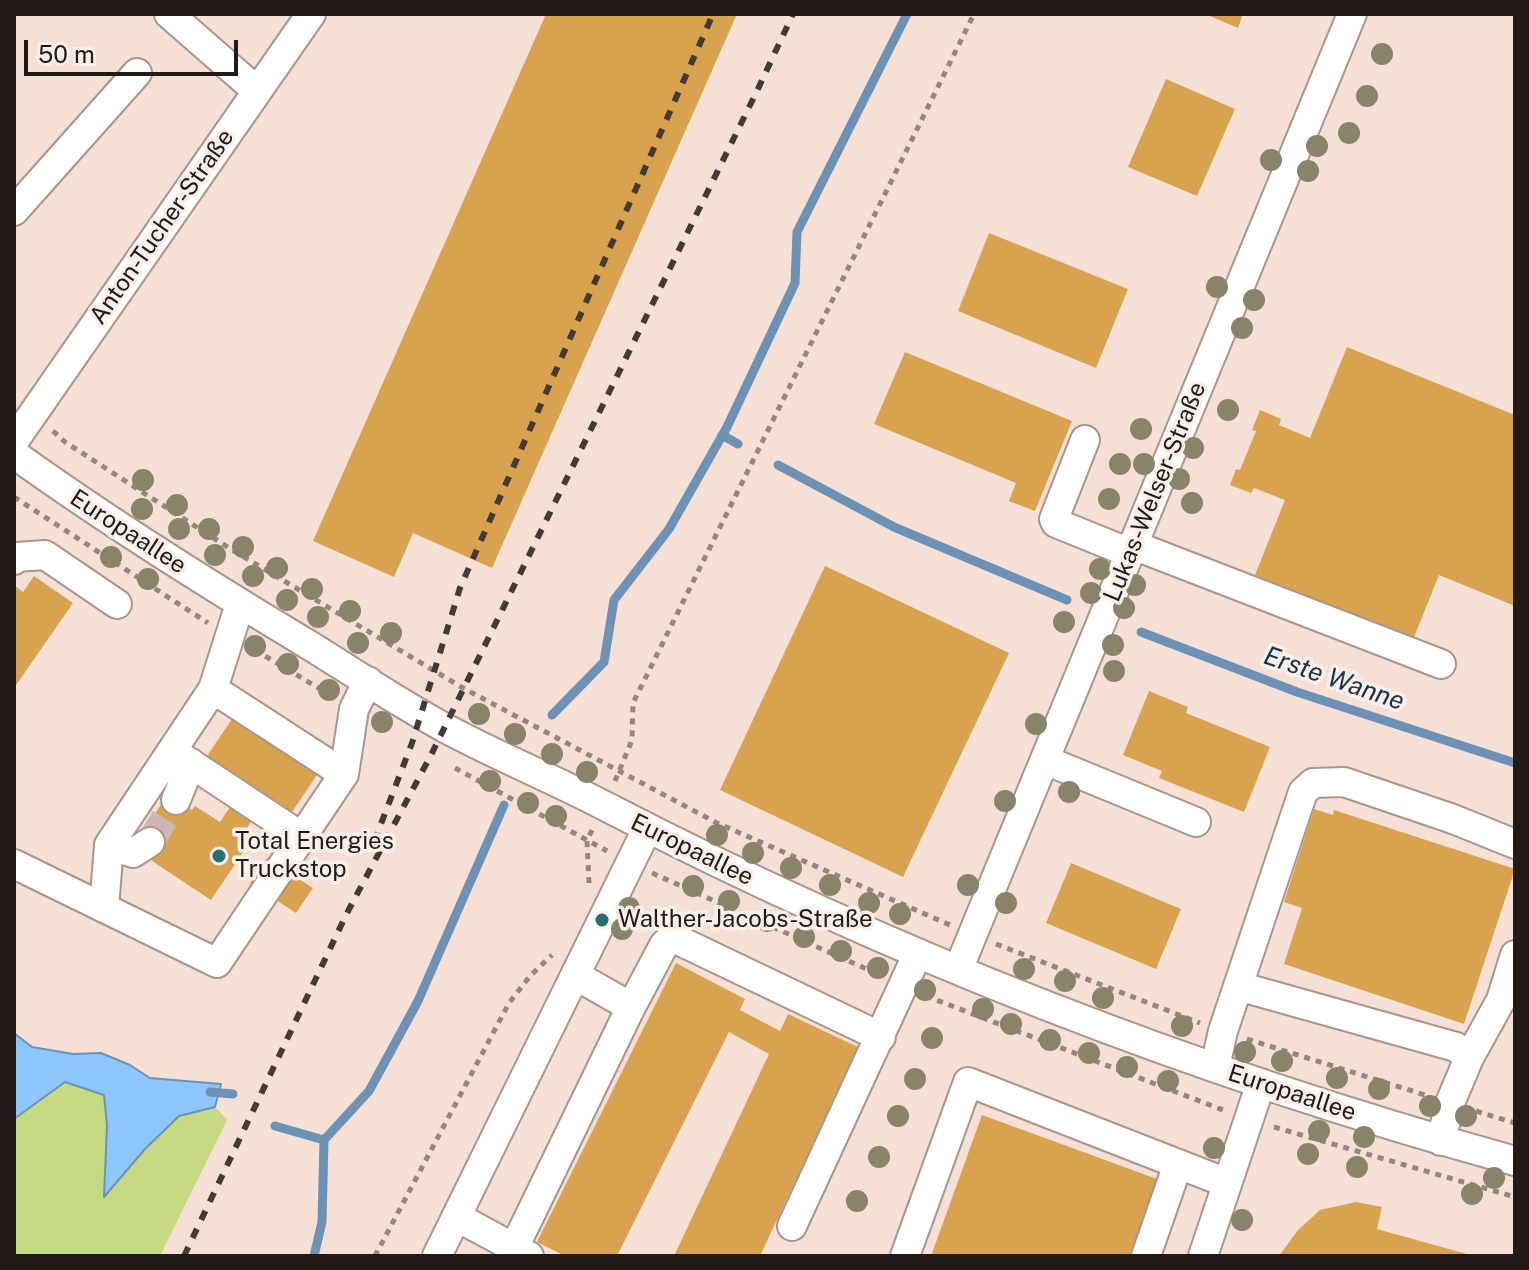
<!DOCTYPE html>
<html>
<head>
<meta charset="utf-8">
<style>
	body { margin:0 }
	#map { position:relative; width:1529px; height:1270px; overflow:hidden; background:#f6e0d6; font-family:"Public Sans",sans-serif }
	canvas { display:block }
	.frame { position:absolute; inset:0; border:16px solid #221a16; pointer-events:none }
	.scale { position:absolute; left:24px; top:40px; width:214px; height:36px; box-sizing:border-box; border:4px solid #221a16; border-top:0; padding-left:10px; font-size:24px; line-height:28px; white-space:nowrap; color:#221a16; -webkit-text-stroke:6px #fdefe9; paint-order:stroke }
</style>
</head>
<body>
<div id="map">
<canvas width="1529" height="1270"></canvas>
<div class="frame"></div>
<div class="scale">50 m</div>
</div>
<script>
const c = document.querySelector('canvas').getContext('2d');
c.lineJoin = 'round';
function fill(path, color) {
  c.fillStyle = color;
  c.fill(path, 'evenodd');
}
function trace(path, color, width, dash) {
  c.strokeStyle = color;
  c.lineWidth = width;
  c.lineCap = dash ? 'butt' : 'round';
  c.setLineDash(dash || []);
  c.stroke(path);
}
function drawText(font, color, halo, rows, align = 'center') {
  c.font = font + ' "Public Sans",sans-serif';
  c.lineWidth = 7;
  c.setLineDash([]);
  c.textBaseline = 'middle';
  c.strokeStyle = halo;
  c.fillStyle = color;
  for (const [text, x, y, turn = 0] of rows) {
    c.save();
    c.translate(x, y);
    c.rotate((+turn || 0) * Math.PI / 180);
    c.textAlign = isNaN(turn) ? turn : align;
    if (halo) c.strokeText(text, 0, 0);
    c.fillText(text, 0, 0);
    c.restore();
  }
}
fill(new Path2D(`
	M65,1082L104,1094L107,1125L105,1196L145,1149L179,1116L215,1107L227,1120L160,1256H14V1119Z`), '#c4d982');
const water = new Path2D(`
	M14,1033L32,1047L73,1054L101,1053L130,1065L150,1078L221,1084L215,1107L179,1116L145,1149L104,1197L107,1125L104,1095L65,1082L14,1119Z`);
fill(water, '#8dc6fa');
trace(water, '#6d92b6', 2);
trace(new Path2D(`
	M722,435L738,444
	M778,465L894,527L1067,600
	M1141,632L1297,692L1515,763
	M552,715L604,662L614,600L669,529L727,427L795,283L797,232L907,14
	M210,1092L233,1094
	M275,1126L324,1140
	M314,1256L322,1222L324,1140L369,1091L418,1001L504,805`), '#6d92b6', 9);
fill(new Path2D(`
	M546,14H737L492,568L413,533L394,577L313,541Z
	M1205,14H1243L1238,28Z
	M1166,79L1235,109L1197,196L1128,167Z
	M989,233L1128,289L1096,368L958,311Z
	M1347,347L1515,415V606L1439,575L1413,640L1255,575L1285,500L1254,488L1251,493L1230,485L1236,469L1240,470L1256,431L1252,430L1260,410L1281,419L1279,425L1310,438Z
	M905,352L1072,421L1035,511L1009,501L1016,483L874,424Z
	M825,566L1009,653L903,877L720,790Z
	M34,576L73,603L14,688V585L23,592Z
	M1149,691L1188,707L1186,713L1270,747L1244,812L1159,778L1162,771L1123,755Z
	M234,716L319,772L292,812L268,796L241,837L250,842L211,900L152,861L159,849L140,836L168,794L192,810L195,806L220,822L246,783L207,756Z
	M1314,809L1333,815L1334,810L1515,869L1464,1024L1284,964L1302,908L1284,902Z
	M267,858L313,888L296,913L250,883Z
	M1071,863L1181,909L1156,969L1046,923Z
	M676,963L745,999L740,1010L780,1031L788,1014L858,1047L760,1256H674L769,1054L729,1032L617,1256H565L537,1242Z
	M982,1115L1157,1179L1130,1256H931Z
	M1356,1202L1382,1207L1377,1229L1474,1256H1279L1298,1230L1320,1210Z`), '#d9a24f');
trace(new Path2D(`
	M150,842L176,800`), '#ccb8b0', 28, [28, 14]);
const minor = new Path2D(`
	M169,14L257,91
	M14,211L137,73
	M1085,440L1054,519L1056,523L1130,553
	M14,441L311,14
	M14,454C110,523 209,585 309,645C354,673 399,703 445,728C497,756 551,778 603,805C894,956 1200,1074 1515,1161
	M1133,545L1441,664
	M14,560L16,557L45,555L117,604
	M172,751L302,837
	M1045,760L1196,822
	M344,774L354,709L368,681
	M176,800L191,763
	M109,845L133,853L150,842
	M14,864L217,963L344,774L213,689
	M104,908L109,845L213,689L240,604
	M958,970L1352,14
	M575,975L631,1007L664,945L670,939L678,940L881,1037
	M1238,986L1456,1047L1469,1058L1450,1103L1441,1141
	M1469,1058L1501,1000L1515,955
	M1215,1067L1223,1031L1303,792L1313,783L1344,782L1453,819L1515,844
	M457,1217L529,1256
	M792,1226L918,953
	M514,1248L631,1007
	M437,1256L647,829
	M905,1256L968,1082L1227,1183
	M1146,1256L1178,1164
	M1203,1256L1261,1083`);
trace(minor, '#a9958b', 32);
trace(new Path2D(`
	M53,431L65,442L229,548L463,688L717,823L950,925
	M14,497L208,623
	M255,650L332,696
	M455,768L607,851
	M615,781L632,740L633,703L974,14
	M652,873L880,975
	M589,883L587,841L592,830
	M996,944L1200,1023
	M926,996L1223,1110
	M1247,1039L1425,1095
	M1476,1111L1515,1123
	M1274,1127L1515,1197
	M375,1256L509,1003L530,976L552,955`), '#95867f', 5, [6, 6]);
trace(minor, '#fff', 28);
trace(new Path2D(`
	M374,842L412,743L460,588L713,14
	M184,1256L347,913L431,755L757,91L793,14`), '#443a35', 6, [10, 10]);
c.fillStyle = '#898369';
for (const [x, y] of [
	[1382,54],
	[1367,96],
	[1349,133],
	[1317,146],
	[1271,160],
	[1308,171],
	[1217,287],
	[1254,300],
	[1242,328],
	[1228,410],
	[1141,429],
	[1193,448],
	[1120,464],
	[1144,464],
	[1179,479],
	[143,480],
	[1109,499],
	[1192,503],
	[177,505],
	[142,509],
	[179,529],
	[209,529],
	[243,547],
	[215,555],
	[111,557],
	[277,568],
	[1100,569],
	[253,576],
	[148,579],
	[1135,585],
	[312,589],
	[1091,593],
	[287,600],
	[1124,608],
	[350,611],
	[318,617],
	[1064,622],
	[391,633],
	[358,643],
	[1113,645],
	[255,646],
	[288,664],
	[1114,671],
	[329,690],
	[479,714],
	[382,722],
	[1036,724],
	[515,734],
	[552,754],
	[587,772],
	[490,781],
	[1069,792],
	[1005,801],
	[528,803],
	[556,816],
	[717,835],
	[753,853],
	[791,868],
	[830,885],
	[968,885],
	[693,886],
	[729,901],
	[869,903],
	[1006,903],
	[629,908],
	[900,914],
	[767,921],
	[622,929],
	[804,937],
	[841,951],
	[878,968],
	[1024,969],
	[1065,981],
	[925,990],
	[1103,998],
	[983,1009],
	[1011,1024],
	[1182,1026],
	[932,1038],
	[1050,1040],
	[1245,1052],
	[1089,1053],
	[1282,1061],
	[1127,1067],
	[1337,1078],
	[915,1079],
	[1168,1081],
	[1379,1089],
	[1430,1106],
	[898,1116],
	[1466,1116],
	[1319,1131],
	[1364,1137],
	[1214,1148],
	[1308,1154],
	[879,1157],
	[1357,1167],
	[1494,1178],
	[1472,1194],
	[857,1201],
	[1242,1220]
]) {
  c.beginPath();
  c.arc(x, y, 11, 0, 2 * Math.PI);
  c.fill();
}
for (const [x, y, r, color] of [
	[219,856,8,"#246f72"],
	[602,920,8,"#246f72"]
]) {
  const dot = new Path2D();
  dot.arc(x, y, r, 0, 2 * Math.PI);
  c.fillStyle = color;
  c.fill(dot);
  trace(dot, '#fdefe9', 3);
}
drawText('24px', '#221a16', '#fdefe9', [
	["Anton-Tucher-Straße",162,227,-55],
	["Lukas-Welser-Straße",1155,492,-68],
	["Europaallee",128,532,33],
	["Europaallee",692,850,26],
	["Europaallee",1292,1093,18]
]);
drawText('24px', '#221a16', '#fdefe9', [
	["Total Energies",235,842],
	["Truckstop",235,870],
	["Walther-Jacobs-Straße",618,920]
], 'left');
drawText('italic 26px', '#15334d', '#fdefe9', [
	["Erste Wanne",1334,679,19]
]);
</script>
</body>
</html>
